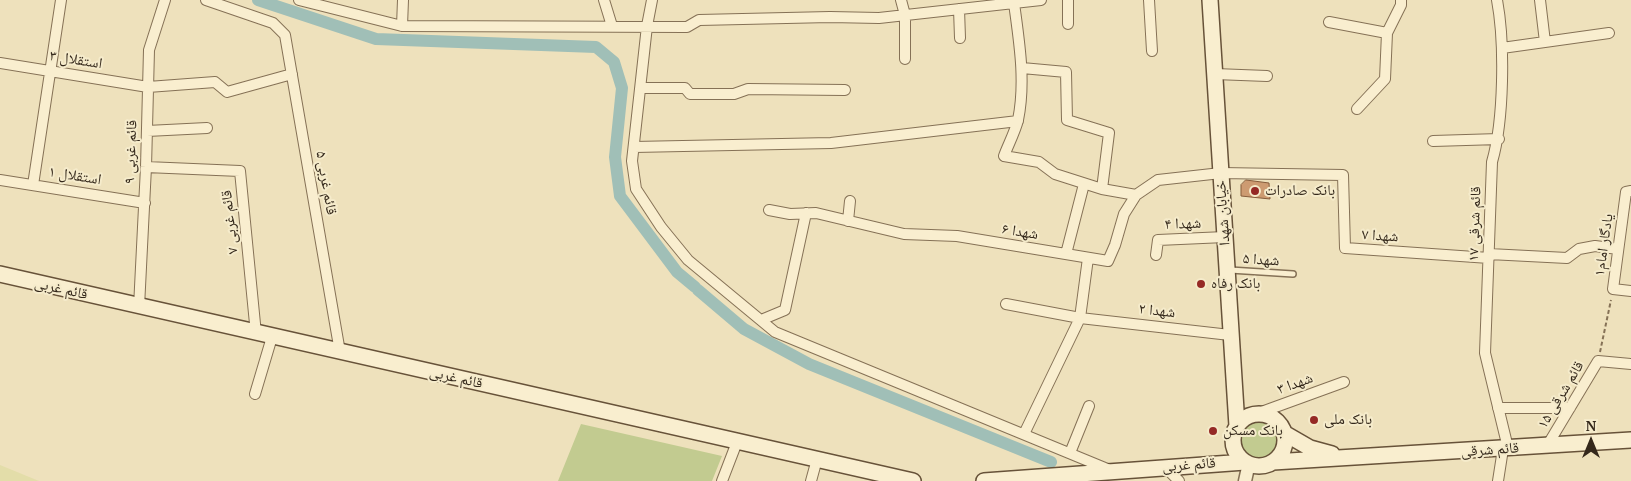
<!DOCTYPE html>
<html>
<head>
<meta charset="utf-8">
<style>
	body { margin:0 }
	#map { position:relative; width:1631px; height:481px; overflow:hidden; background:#eee1bc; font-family:"PT Serif",serif }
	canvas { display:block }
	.north { position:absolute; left:1566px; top:416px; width:50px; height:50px; -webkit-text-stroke:4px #f5ebcb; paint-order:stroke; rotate:0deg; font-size:14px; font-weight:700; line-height:20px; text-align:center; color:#34281b }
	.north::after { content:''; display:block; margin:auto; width:18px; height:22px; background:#34281b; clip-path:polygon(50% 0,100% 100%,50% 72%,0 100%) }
</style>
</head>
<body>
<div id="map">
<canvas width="1631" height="481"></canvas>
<div class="north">N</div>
</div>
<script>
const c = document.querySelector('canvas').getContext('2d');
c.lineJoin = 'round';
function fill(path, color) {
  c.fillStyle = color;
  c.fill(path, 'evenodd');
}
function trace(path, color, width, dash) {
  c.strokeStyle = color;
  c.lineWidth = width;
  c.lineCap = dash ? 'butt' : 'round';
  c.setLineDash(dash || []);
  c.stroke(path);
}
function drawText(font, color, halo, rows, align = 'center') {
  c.font = font + ' "PT Serif","Noto Naskh Arabic",serif';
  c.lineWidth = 4;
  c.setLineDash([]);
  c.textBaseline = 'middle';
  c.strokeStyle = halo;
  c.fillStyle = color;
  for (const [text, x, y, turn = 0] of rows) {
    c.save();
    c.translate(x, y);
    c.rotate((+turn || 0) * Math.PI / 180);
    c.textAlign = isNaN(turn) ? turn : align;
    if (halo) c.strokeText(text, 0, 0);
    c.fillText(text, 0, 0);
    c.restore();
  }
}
fill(new Path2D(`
	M0,465L39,481H0Z`), '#e3dda9');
fill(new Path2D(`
	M1238 440a22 22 0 1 1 44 0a22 22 0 1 1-44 0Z
	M581,424L722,456L712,481H558Z`), '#c2cb90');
trace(new Path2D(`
	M258,0L376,39L596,47L614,62L622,88L615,157L620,196L677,272L695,287
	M698,290L744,329L809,364L1051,462`), '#a0bfb7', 12);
const building = new Path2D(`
	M1246,180L1269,183L1270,199L1241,196V185Z`);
fill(building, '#cd9b71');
trace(building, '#855c3b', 1);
const service = new Path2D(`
	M1230,270L1293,274`);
const minor = new Path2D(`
	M206,0L273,23L285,35L340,352
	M299,0L402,26L687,27L699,20L830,17L879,18L1041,0
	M604,0L612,26
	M652,0L647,26L632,161L636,189L661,227L688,260L775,332L1110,470
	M901,0L905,15V59
	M1068,0V24
	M1149,0L1152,51
	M1497,0C1505,43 1504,120 1492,162L1485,353L1508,448
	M1540,0L1545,42
	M1014,3C1019,41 1026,81 1018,120C1015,132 1008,145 1004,156L1039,162L1055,174L1102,189L1136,195
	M959,9L960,38
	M1329,22L1387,33
	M402,26L403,0
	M1502,48L1609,33
	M0,63L148,87L215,82L227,92L292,74
	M1022,68L1066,72L1067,120L1109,133L1102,189
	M1215,74L1267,76
	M641,88H685L690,94H734L748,89L845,90
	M1357,109L1385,79L1387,33L1401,5V0
	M147,131L207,128
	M1433,141L1499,139
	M634,147L831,143L1018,121
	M146,167L240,171L256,334
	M0,180L145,203
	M33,185L61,0
	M1631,191L1626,192L1613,289L1631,291
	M769,210L790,214L816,213L904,234L957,236L1108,261L1115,245L1124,214L1136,195L1158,180L1221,173L1343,175L1345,248L1489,258
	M848,221L850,201
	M1066,254L1084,184
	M1489,254L1567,258L1579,249L1595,246L1618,249
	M1156,255L1158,240L1225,237
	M1006,304L1080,318L1230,335
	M139,307L146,167L149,50L165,0
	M761,320L785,310L806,213
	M255,394L272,337
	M1498,408H1570
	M1256,414L1344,382
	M1024,434L1080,318L1088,258
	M1547,446L1598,361L1631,364
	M1070,453L1089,406
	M1165,467L1179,481
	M722,481L737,442
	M811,481L817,459
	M1498,481L1503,449`);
const tertiary = new Path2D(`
	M1245,481L1249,463`);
const secondary = new Path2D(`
	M1210,0L1237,426
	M0,274L913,481
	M1233 440a26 26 0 1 1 52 0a26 26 0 1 1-52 0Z
	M1284,433L1310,448L1332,454
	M1273,462L1631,440
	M984,481L1245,462`);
trace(service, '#857156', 8);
trace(minor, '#857156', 12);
trace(tertiary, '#857156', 15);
trace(secondary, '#675239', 18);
trace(new Path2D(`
	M1600,352L1611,300`), '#857156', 2, [4, 2.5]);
trace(service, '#f9eecf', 5);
trace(minor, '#f9eecf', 10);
trace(tertiary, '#f9eecf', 12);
trace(secondary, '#f9eecf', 15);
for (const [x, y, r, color] of [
	[1255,191,5,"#952925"],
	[1201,284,5,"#952925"],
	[1314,420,5,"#952925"],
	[1213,431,5,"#952925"]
]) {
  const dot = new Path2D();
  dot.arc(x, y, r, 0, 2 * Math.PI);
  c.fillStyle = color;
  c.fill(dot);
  trace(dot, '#f5ebcb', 2);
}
drawText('15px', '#34281b', '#f5ebcb', [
	["استقلال ۳",76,60,9],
	["قائم غربی ۹",131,152,-88],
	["استقلال ۱",75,176,9],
	["قائم غربی ۵",326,183,80],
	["خیابان شهدا",1223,213,-94],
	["قائم غربی ۷",230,222,-96],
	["شهدا ۴",1183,224,-2],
	["قائم شرقی ۱۷",1475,224,-88],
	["شهدا ۶",1020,232,9],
	["شهدا ۷",1380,236,4],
	["یادگار امام۱",1604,245,-82],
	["شهدا ۵",1261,260,4],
	["قائم غربی",61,289,13],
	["شهدا ۲",1157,311,6],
	["قائم غربی",456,378,13],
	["شهدا ۳",1295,384,-20],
	["قائم شرقی ۱۵",1561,395,-59],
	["قائم شرقی",1490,450,-4],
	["قائم غربی",1189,465,-4]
]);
drawText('15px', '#34281b', '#f5ebcb', [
	["بانک صادرات",1265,191],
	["بانک رفاه",1211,284],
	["بانک ملی",1324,420],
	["بانک مسکن",1223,431]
], 'left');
</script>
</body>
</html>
